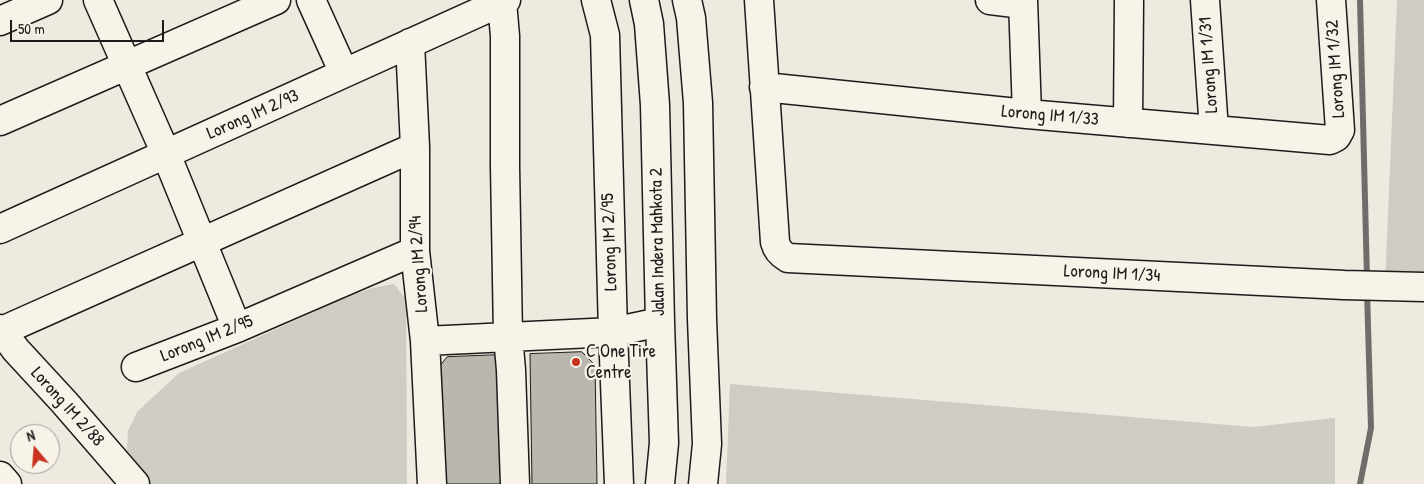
<!DOCTYPE html>
<html>
<head>
<meta charset="utf-8">
<style>
	body { margin:0 }
	#map { position:relative; width:1424px; height:484px; overflow:hidden; background:#eeeae0; font-family:"Patrick Hand",sans-serif }
	canvas { display:block }
	.north { position:absolute; left:10px; top:424px; width:50px; height:50px; box-sizing:border-box; background:#f7f3e8; border:1px solid #9f9d96; border-radius:50%; rotate:342deg; font-size:14px; font-weight:700; line-height:20px; text-align:center; color:#1c1c1c }
	.north::after { content:''; display:block; margin:auto; width:18px; height:22px; background:#c8321e; clip-path:polygon(50% 0,100% 100%,50% 72%,0 100%) }
	.scale { position:absolute; left:10px; top:20px; width:154px; height:22px; box-sizing:border-box; border:2px solid #1c1c1c; border-top:0; padding-left:6px; font-size:15px; line-height:18px; white-space:nowrap; color:#1c1c1c; -webkit-text-stroke:4px #f7f3e8; paint-order:stroke }
</style>
</head>
<body>
<div id="map">
<canvas width="1424" height="484"></canvas>
<div class="north">N</div>
<div class="scale">50 m</div>
</div>
<script>
const c = document.querySelector('canvas').getContext('2d');
c.lineJoin = 'round';
function fill(path, color) {
  c.fillStyle = color;
  c.fill(path, 'evenodd');
}
function trace(path, color, width, dash) {
  c.strokeStyle = color;
  c.lineWidth = width;
  c.lineCap = dash ? 'butt' : 'round';
  c.setLineDash(dash || []);
  c.stroke(path);
}
function drawText(font, color, halo, rows, align = 'center') {
  c.font = font + ' "Patrick Hand",sans-serif';
  c.lineWidth = 4.5;
  c.setLineDash([]);
  c.textBaseline = 'middle';
  c.strokeStyle = halo;
  c.fillStyle = color;
  for (const [text, x, y, turn = 0] of rows) {
    c.save();
    c.translate(x, y);
    c.rotate((+turn || 0) * Math.PI / 180);
    c.textAlign = isNaN(turn) ? turn : align;
    if (halo) c.strokeText(text, 0, 0);
    c.fillText(text, 0, 0);
    c.restore();
  }
}
fill(new Path2D(`
	M1397,0H1424V287L1385,286Z
	M394,284L406,299L407,484H146L126,463L128,431L137,412L179,373L345,298L372,288Z
	M730,384L1253,427L1335,418V484H726Z`), '#cfccc3');
trace(new Path2D(`
	M1360,0L1367,279
	M1360,484L1371,428L1367,291`), '#6f6d69', 6);
const building = new Path2D(`
	M582,352L595,365L597,484H532L530,354Z
	M500,355L505,484H439L434,373L447,357Z`);
fill(building, '#bab7af');
trace(building, '#1c1c1c', 1);
const minor = new Path2D(`
	M98,0L166,154L237,328
	M311,0L344,73
	M596,0L605,35L613,332L619,484
	M644,0L649,24L655,105L660,322L664,443L660,484
	M687,0L691,18L698,103L702,319L707,444L703,484
	M759,0L775,242C777,250 781,254 788,258L1344,285L1424,287
	M990,0L1023,4
	M1023,0L1027,114
	M1205,0L1214,130
	M502,2L505,36V166L508,336L511,370L515,484
	M0,21L48,0
	M410,43L415,147V251L425,341L432,484
	M764,87L1027,114L1330,140L1336,137L1340,130L1331,0
	M0,121L276,0
	M1128,123L1129,0
	M0,229L506,0
	M0,329L16,350L64,402L135,484
	M2,331L415,147
	M425,341L613,332L660,322
	M136,367L237,328L415,251
	M0,476L7,484`);
trace(minor, '#1c1c1c', 31);
trace(minor, '#f7f3e8', 28);
for (const [x, y, r, color] of [
	[576,362,5,"#c8321e"]
]) {
  const dot = new Path2D();
  dot.arc(x, y, r, 0, 2 * Math.PI);
  c.fillStyle = color;
  c.fill(dot);
  trace(dot, '#f7f3e8', 2);
}
drawText('18px', '#1c1c1c', '#f7f3e8', [
	["Lorong IM 1/31",1209,65,-94],
	["Lorong IM 1/32",1336,69,-94],
	["Lorong IM 2/93",253,115,-24],
	["Lorong IM 1/33",1050,116,5],
	["Lorong IM 2/95",610,242,-92],
	["Jalan Indera Mahkota 2",658,242,-91],
	["Lorong IM 2/94",419,264,-94],
	["Lorong IM 1/34",1112,274,3],
	["Lorong IM 2/95",207,339,-22],
	["Lorong IM 2/88",67,407,48]
]);
drawText('18px', '#1c1c1c', '#f7f3e8', [
	["C One Tire",586,352],
	["Centre",586,373]
], 'left');
</script>
</body>
</html>
